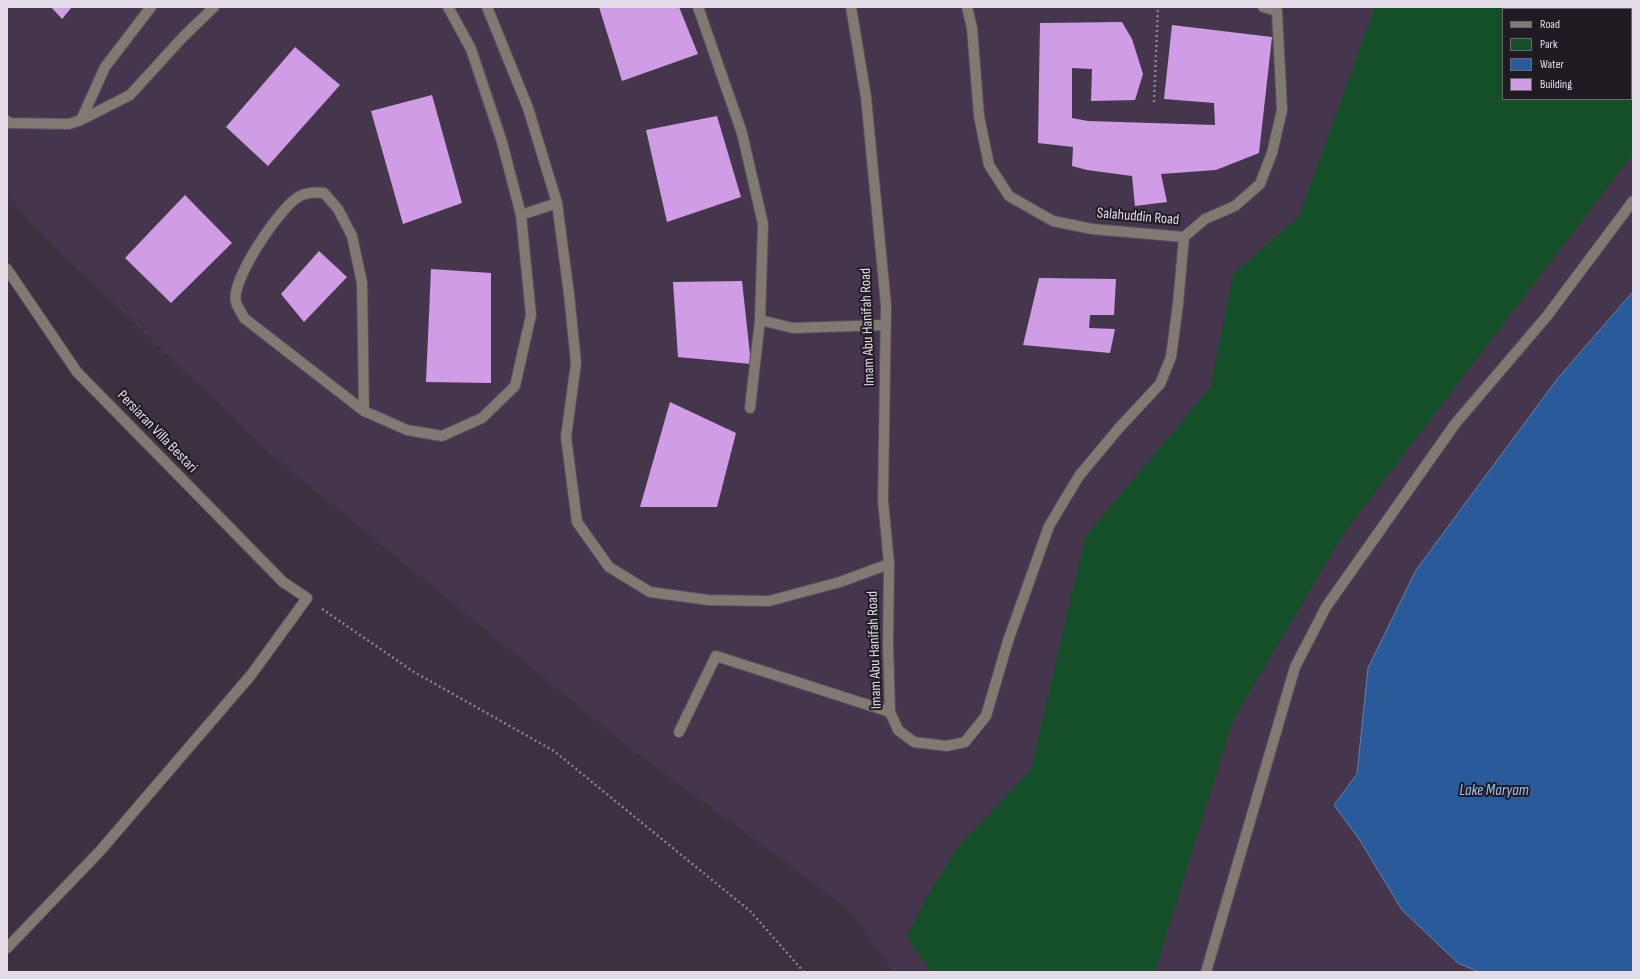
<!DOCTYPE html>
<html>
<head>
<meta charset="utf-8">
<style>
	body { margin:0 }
	#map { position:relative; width:1640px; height:979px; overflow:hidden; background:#3c3041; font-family:"Sofia Sans Condensed",sans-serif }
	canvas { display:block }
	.frame { position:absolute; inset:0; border:8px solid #e2dbe6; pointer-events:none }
	.legend { position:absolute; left:1502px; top:8px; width:130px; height:92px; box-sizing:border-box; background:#201b22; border:1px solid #6e6870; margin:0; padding:5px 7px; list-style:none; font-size:12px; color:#e2dbe6 }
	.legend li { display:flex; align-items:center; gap:8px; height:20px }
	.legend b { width:20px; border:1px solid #6e6870 }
</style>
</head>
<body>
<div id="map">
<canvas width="1640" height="979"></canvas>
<div class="frame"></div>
<ul class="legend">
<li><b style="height:5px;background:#807a72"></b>Road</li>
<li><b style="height:11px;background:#154f29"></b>Park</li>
<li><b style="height:11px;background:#2a5a99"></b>Water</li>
<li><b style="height:11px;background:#cf9ce5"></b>Building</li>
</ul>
</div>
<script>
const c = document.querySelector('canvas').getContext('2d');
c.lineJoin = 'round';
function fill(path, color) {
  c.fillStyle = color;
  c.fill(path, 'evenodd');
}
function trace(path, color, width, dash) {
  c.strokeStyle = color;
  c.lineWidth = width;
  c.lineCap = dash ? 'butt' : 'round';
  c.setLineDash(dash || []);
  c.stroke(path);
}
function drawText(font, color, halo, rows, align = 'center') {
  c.font = font + ' "Sofia Sans Condensed",sans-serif';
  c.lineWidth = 4;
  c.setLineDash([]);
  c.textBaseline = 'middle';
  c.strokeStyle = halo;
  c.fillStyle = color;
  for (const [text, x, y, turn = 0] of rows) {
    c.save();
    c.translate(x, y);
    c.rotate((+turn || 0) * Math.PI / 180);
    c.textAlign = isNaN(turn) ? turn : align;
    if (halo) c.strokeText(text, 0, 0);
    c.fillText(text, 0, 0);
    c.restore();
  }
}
fill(new Path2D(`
	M7,7H1633V972H894L848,909L621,741L273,456L31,224L7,193ZM1503,9H1631V99H1503Z`), '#46364d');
fill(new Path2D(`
	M1375,7H1633V154L1344,533L1233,720L1155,972H931L907,937L928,895L958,847L1031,769L1085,537L1210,388L1233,275L1299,216ZM1503,9H1631V99H1503Z`), '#154f29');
const water = new Path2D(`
	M1633,292V972H1479L1458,963L1402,910L1359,839L1334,805L1357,774L1368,668L1416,570L1558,378Z`);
fill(water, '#2a5a99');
trace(water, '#6181b0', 1);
fill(new Path2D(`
	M51,7H72L62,19Z
	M599,7H679L698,54L622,81Z
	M1122,22L1132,39L1143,74L1135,100L1091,101L1092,69L1072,68V118L1088,121L1215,125L1214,103L1164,99L1172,25L1272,37L1259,153L1216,170L1161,174L1167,202L1135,206L1132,176L1087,170L1072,166L1073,147L1038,143L1040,23Z
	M295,47L340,85L268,166L226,127Z
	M432,95L462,203L403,224L371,111Z
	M717,116L741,197L667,222L646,130Z
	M185,195L232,243L171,303L125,258Z
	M319,251L347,277L304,322L281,294Z
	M431,269L491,273V383L426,382Z
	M1039,278L1116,279L1114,315H1090L1089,328L1115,329L1110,353L1023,345Z
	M742,281L751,364L678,357L673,282Z
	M670,402L736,433L717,507H640Z`), '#cf9ce5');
const minor = new Path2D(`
	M487,7L528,108L557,203L569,294L576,363L566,437L577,522L609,567L650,592L708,600L769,601L840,582L889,564
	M698,7L742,133L763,224L760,320
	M851,7L866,97L886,305L883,500L889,564L888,645L890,712L898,730L914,742L947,746L965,742L986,716L1008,641L1049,526L1079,476L1119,428L1160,384L1171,357L1178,304L1184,237
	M967,7L972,28L979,116L989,165L1009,196L1053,221L1092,229L1184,237L1205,219L1235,206L1260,184L1272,153L1282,110L1277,11L1263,7
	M81,120L105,67L151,7
	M7,121L9,123L69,124L81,120L130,95L183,37L214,7
	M521,215L557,203
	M7,269L77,372L283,582L307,598L251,675L100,851L7,948
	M750,408L760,320L793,328L886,325
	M364,411L362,283L352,236L338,209L324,193C316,192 308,192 300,196C281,205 230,281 236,302C237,307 242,313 244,318L364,411L407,430L442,436L482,418L515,386L531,315L521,215L502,142L471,49L448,7
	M679,732L716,656L890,712
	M1206,972L1295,667L1326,607L1455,424L1547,316L1633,201`);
trace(minor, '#5a4f5f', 12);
trace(new Path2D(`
	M1154,102L1158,7
	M322,609L414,672L554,751L750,911L804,972`), '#8c8290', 2.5, [2, 3]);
trace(minor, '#807a72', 10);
drawText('15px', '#e2dbe6', '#201b22', [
	["Salahuddin Road",1138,217,5],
	["Imam Abu Hanifah Road",868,327,-92],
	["Persiaran Villa Bestari",157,432,46],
	["Imam Abu Hanifah Road",875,650,-92]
]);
drawText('italic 16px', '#9ac1f6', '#201b22', [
	["Lake Maryam",1494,791]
]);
</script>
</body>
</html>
